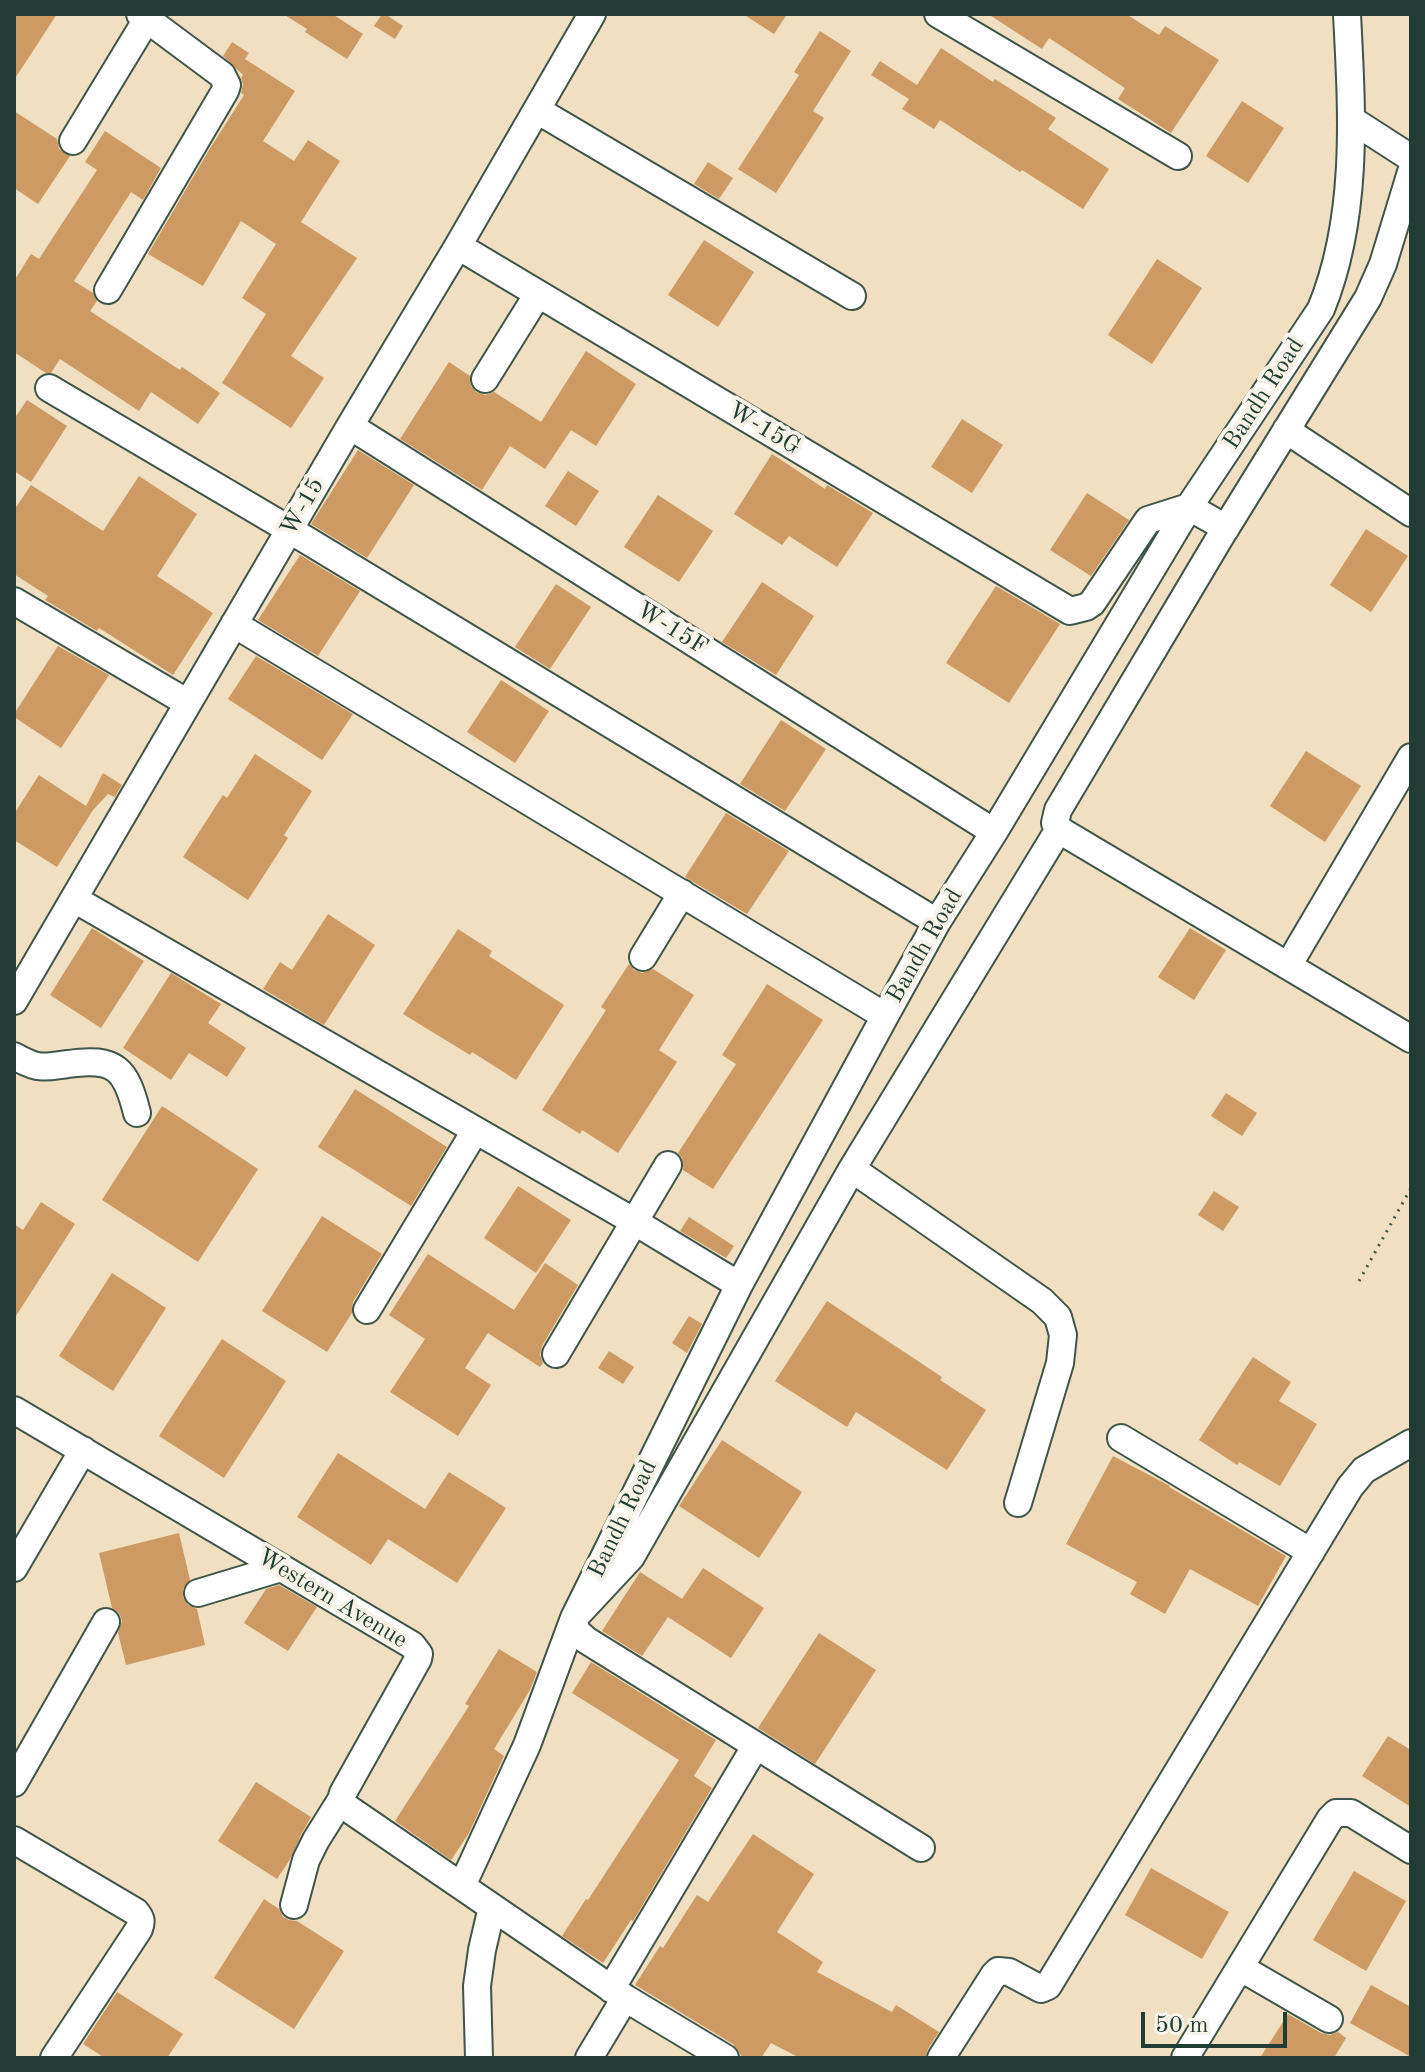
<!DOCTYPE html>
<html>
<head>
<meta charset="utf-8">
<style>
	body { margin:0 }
	#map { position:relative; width:1425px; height:2072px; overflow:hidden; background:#f0dfc0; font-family:"Old Standard TT",serif }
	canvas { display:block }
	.frame { position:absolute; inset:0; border:16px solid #1f3d34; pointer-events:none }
	.scale { position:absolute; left:1141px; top:2012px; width:146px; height:36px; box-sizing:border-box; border:4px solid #1f3d34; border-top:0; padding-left:10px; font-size:24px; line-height:28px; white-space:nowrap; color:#1f3d34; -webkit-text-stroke:6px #f7f3e8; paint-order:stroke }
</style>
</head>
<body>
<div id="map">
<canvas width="1425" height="2072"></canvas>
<div class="frame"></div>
<div class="scale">50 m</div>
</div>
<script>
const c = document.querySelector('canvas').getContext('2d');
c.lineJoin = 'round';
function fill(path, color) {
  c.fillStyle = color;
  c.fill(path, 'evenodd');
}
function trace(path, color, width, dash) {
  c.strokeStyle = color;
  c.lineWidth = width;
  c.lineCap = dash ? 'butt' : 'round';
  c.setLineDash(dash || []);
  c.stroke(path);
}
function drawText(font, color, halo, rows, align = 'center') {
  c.font = font + ' "Old Standard TT",serif';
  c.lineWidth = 8;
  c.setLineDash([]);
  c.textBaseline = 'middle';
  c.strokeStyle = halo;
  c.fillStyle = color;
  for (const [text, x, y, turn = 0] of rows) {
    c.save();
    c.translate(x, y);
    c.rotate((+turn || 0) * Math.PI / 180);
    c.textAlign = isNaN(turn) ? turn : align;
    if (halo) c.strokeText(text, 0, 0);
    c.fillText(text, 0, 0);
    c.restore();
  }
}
fill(new Path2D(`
	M14,14H57L14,80Z
	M283,14H332L363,34L347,59L305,32L307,29Z
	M382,14H385L403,26L395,39L374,26Z
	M743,14H787L774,34Z
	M988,14H1126L1159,35L1165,26L1219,60L1171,133L1118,99L1125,88L1049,38L1042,49Z
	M820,31L851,51L813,111L824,118L776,193L738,169L799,75L794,72Z
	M232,42L249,53L245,59L295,91L263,141L294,161L308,140L340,161L301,222L357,258L291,356L324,378L291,428L222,383L266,314L242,298L276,244L241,221L203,286L148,254L209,150L244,95L241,93L243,84L241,78L243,75L223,56Z
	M941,48L993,82L995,79L1056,118L1048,129L1109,169L1083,209L1022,170L1020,172L940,120L934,129L902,109L909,99L871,75L880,61L917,85Z
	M1242,101L1284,128L1248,183L1206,156Z
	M14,111L57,139L59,149L70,156L38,204L14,188Z
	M105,131L161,168L143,200L131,192L74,281L93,293L97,301L90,311L180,370L182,367L220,393L198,424L151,392L139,411L60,359L51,373H46L14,352V281L31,254L39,259L97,170L85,162Z
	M708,162L733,178L719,199L694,184Z
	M704,240L754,272L718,327L668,295Z
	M1157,259L1202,288L1152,364L1108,335Z
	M586,351L636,384L596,446L571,430L545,469L510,446L482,490L400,439L449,362L470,376L471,386L476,392L485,395L494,392L541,422Z
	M27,400L67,426L31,482L14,471V419Z
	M962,419L1003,445L972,493L931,467Z
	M358,450L414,485L367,558L311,524Z
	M772,454L825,489L827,485L873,513L837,567L789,536L782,545L734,514Z
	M568,471L599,491L576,526L545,506Z
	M139,476L197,514L157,576L213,613L173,675L99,628L97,631L55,606L45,600L48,596L14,574V510L31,485L103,531Z
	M1087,493L1129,520L1091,576L1050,550Z
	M658,495L713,531L679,582L624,547Z
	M1366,529L1408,556L1371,612L1330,585Z
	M300,555L360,591L318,656L258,620Z
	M762,582L814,616L776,675L722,642Z
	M556,584L591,607L550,669L515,647Z
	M996,586L1060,624L1009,703L946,663Z
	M58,646L109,675L61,748L14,717V714Z
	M256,656L353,714L322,760L228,699Z
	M501,680L549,711L515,763L467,732Z
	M781,720L826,749L785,811L740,784Z
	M1306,751L1361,786L1325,842L1270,806Z
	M255,754L312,791L284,835L288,838L248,900L183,857L223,795L227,798Z
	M103,773L122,785L115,797L108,794L93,810L57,867L14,840V814L39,775L86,806Z
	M726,813L789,851L747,914L685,877Z
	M328,914L375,945L324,1025L263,989L280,962L292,970Z
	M92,928L144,961L101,1028L50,995Z
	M1190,928L1226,950L1194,1000L1158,977Z
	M458,929L492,951L489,956L564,1005L516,1080L472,1052L470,1055L403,1014Z
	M629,964L634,970L642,973L653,969L694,995L659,1050L677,1062L618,1153L582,1130L580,1134L542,1110L606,1010L601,1007Z
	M171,973L221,1004L208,1023L246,1048L227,1077L189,1053L171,1080L123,1048Z
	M767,984L823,1020L713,1189L683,1170L682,1158L678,1153L736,1064L722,1055Z
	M355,1089L447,1147L411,1206L318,1147Z
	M1226,1093L1257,1113L1242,1136L1211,1116Z
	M162,1106L258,1169L198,1262L102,1200Z
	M518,1186L571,1220L536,1273L484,1238Z
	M1214,1191L1239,1207L1223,1231L1198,1215Z
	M41,1202L75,1224L14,1319V1224L23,1230Z
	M322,1216L382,1254L353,1302L352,1313L327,1352L262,1311Z
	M689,1217L734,1246L726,1258L680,1231Z
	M428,1254L514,1310L545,1263L578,1285L542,1346L540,1355L543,1363L540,1367L488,1333L465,1368L491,1385L458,1436L390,1392L425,1339L389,1315Z
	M112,1273L166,1308L113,1391L59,1356Z
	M827,1301L942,1377L940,1380L986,1410L947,1470L856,1412L847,1427L775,1381Z
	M689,1316L702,1324L687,1353L672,1343Z
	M222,1339L286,1381L224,1478L159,1436Z
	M609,1351L634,1367L623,1384L598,1368Z
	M1253,1357L1291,1382L1279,1401L1317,1424L1280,1486L1239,1462L1237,1465L1199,1440Z
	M722,1440L802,1492L759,1558L679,1506Z
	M338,1453L425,1509L449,1472L506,1508L457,1583L388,1539L371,1565L297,1517Z
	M1113,1456L1170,1486L1169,1487L1286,1556L1258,1606L1190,1569L1165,1614L1130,1594L1137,1582L1066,1544Z
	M179,1533L190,1580L183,1589V1597L188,1605L197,1609L205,1645L126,1665L118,1633L122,1621L119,1613L112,1608L99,1553Z
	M703,1568L764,1608L731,1658L668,1617L642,1656L602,1631L640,1572L682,1599Z
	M279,1585L317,1607L288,1651L244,1623L266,1589Z
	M819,1633L876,1670L815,1764L758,1728Z
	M499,1649L537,1672L530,1690L494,1749L504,1756L469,1833L451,1860L395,1821L469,1706L465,1704Z
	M591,1662L716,1740L694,1776L712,1788L633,1921L631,1920L603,1963L562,1936L586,1899L588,1900L679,1760L572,1693Z
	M1388,1736L1411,1750V1807L1362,1776Z
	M256,1782L311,1817L302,1833L289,1861L277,1879L218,1841Z
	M753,1834L814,1874L777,1932L823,1962L817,1972L892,2012L896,2005L939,2032L928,2049L925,2058H800L771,2043L761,2058H743L733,2044L635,1985L660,1946L663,1948L697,1895L708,1902Z
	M1151,1868L1229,1912L1202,1959L1125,1915Z
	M1354,1871L1406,1901L1366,1971L1313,1940Z
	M264,1899L279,1909L283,1917L289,1920L297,1921L344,1951L294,2029L214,1978Z
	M1371,1985L1411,2007V2057L1350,2023Z
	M117,1992L183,2034L167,2058H105L83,2044Z
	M1288,2014L1321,2033L1330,2035L1338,2032L1346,2038L1334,2058H1260Z`), '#cc9a62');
const minor = new Path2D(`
	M938,14L1178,156
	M537,110L852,296
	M1352,120L1411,158
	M73,141L147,19
	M1411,172L1383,264L1368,298L1219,539L1058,810L1055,823L1059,829L1066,834L1411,1039
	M458,246L1070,611L1086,607L1092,603L1148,520L1189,507L1226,528
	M108,290L225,91L227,85L222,75L140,14
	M485,379L538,294
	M49,388L290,530L937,922
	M350,426L994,832
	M1286,430L1411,513
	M14,601L188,703
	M234,624L885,1016
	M74,899L635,1222L739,1285
	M643,957L682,893
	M1288,966L1411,757
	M14,1001L350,426L458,246L592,14
	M14,1056C21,1060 29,1064 37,1066C47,1068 58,1065 68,1064C116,1057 126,1069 137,1113
	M852,1169L1042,1301L1058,1317L1063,1335L1060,1363L1018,1503
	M367,1310L475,1131
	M556,1354L668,1165
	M14,1410L412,1645L419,1654L418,1659L343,1793L341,1800L343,1805L625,1998L725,2058
	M1121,1438L1311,1552
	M14,1568L83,1450
	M198,1593L281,1568
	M14,1783L106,1622
	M14,1840L136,1912C141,1918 142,1921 139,1929L54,2058
	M921,1848L586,1640L576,1631L574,1618L631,1557L852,1169L1059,829
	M462,1886L527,1745L574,1618L739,1285L885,1016L937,922L994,832L1189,507L1321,309C1359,216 1352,112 1347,14
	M294,1905L306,1860L316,1840L341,1800
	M1241,1968L1329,2019
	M611,1989L752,1752L753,1745
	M479,2058L477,1986L482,1950L492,1907
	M589,2058L625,1998
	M941,2058L994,1975L998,1971L1009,1972L1041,1989L1048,1986L1350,1487L1364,1470L1411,1443
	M1185,2058L1330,1819L1336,1813H1351L1411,1850`);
trace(minor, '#3e5549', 30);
trace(new Path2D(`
	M1359,1281L1411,1188`), '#3e5549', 3, [2, 6]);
trace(minor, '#fff', 26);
drawText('24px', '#1f3d34', '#f7f3e8', [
	["Bandh Road",1264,394,-57],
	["W-15G",764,429,31],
	["W-15",303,507,-60],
	["W-15F",672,629,32],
	["Bandh Road",925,946,-60],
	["Bandh Road",623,1519,-64],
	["Western Avenue",332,1599,31]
]);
</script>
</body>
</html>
